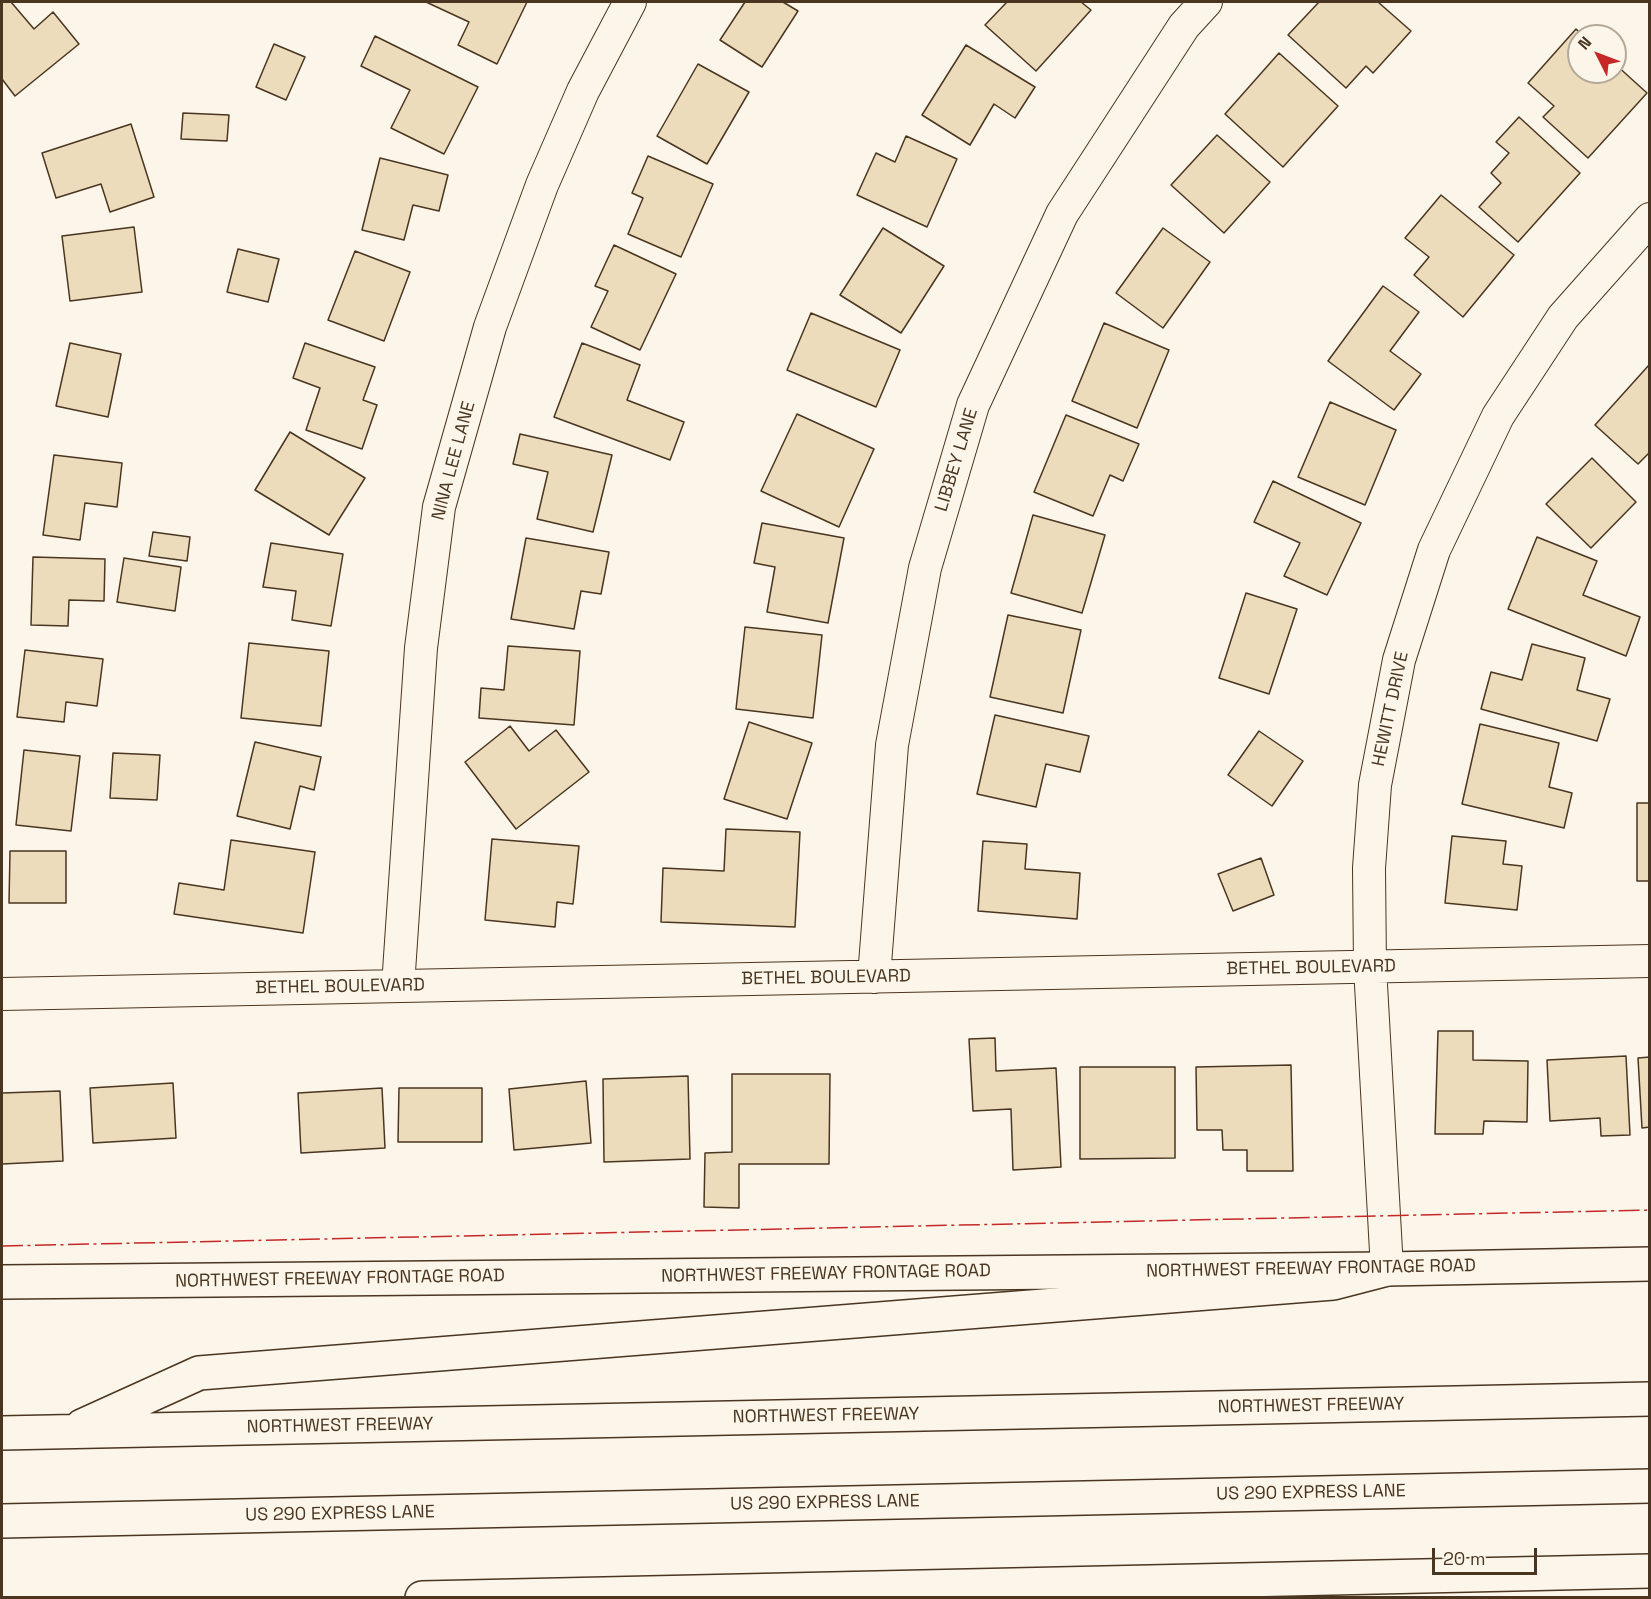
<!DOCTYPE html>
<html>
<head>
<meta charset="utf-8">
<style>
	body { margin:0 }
	#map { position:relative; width:1651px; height:1599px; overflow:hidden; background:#fbf6e9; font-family:"Space Grotesk",sans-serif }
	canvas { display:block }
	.frame { position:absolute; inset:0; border:3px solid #4a3520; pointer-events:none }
	.north { position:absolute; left:1567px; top:24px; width:60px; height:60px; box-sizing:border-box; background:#fbf6e9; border:2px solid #b4a999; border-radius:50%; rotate:312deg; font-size:16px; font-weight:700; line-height:24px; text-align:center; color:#4a3520 }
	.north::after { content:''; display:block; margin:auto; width:21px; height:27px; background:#c62828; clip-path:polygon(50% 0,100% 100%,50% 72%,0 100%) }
	.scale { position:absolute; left:1432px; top:1548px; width:105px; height:27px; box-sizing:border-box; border:3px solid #4a3520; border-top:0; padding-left:8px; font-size:18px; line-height:21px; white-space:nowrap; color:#4a3520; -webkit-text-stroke:4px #fbf6e9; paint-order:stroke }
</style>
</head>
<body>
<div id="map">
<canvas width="1651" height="1599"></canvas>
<div class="frame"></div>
<div class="north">N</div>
<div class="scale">20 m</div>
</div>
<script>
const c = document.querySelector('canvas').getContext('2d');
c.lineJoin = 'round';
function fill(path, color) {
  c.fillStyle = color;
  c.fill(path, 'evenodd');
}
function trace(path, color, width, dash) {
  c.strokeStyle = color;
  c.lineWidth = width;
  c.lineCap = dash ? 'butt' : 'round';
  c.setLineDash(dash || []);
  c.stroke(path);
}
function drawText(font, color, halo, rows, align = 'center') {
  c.font = font + ' "Space Grotesk",sans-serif';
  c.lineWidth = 4.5;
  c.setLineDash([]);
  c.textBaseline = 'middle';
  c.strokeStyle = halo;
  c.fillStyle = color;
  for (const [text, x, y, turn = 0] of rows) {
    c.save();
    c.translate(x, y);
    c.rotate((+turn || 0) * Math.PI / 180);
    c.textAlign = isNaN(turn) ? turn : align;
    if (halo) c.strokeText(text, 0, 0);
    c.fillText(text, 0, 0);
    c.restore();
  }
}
const building = new Path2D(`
	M2,2H11L34,29L53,12L79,44L15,96L2,79Z
	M426,2H527L497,64L458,45L469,22Z
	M745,2H783L798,11L762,67L720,40Z
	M1007,2H1081L1091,10L1036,71L985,25Z
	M1319,2H1378L1411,31L1373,73L1366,66L1346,88L1288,35Z
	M1576,29L1584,36H1579V72H1615V64L1647,93L1588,158L1543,117L1554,106L1528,83Z
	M375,36L478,87L444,154L391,128L410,90L361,66Z
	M274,44L305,57L286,100L256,87Z
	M966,45L1035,87L1015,118L994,104L970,145L922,115Z
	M1279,53L1338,106L1283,167L1225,114Z
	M698,64L749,92L707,164L657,136Z
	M183,113L229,115L227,141L181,139Z
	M1519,117L1580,173L1518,242L1479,207L1501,183L1491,173L1509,153L1496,142Z
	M131,124L154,197L110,212L101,184L56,198L42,153Z
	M1217,135L1270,182L1224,233L1171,185Z
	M906,136L957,159L927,227L857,195L876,153L895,162Z
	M648,156L713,184L681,257L628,234L643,198L632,193Z
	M380,158L448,175L439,211L413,205L404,240L362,230Z
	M1441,195L1514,255L1463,317L1414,275L1429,257L1405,238Z
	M134,227L142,292L70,301L62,236Z
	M883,228L944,266L901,333L840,295Z
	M1163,228L1210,262L1163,328L1116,293Z
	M614,245L676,274L640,350L591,327L608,291L595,286Z
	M238,249L279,259L268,302L227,292Z
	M355,251L410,272L384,341L328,320Z
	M1383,286L1419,312L1390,351L1421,374L1394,410L1328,361Z
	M811,313L900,350L876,407L787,370Z
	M1104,323L1169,350L1137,428L1072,401Z
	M70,343L121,354L108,417L56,406Z
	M305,343L375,367L363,400L377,405L362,449L306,430L320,388L293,378Z
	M582,343L640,365L627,400L684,422L670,460L554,417Z
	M1649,365L1650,452L1638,464L1595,425Z
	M1330,402L1396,430L1365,505L1298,477Z
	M797,414L874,449L839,527L761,491Z
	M1066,415L1139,444L1123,481L1110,475L1093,516L1034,492Z
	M290,432L365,478L329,535L255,490Z
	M520,434L612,455L593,532L537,519L548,472L513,464Z
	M54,455L122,463L117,507L85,503L80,540L43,535Z
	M1592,458L1636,502L1591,548L1546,504Z
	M1273,481L1361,523L1327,595L1284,576L1300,543L1254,522Z
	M1033,515L1105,535L1082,613L1011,593Z
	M762,523L844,538L828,623L767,612L775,567L754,563Z
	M153,532L190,537L187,561L149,556Z
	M1537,537L1597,561L1583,595L1640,617L1626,656L1508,609Z
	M526,538L609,552L601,594L581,591L574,629L511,619Z
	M271,543L343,554L331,626L292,620L296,591L263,587Z
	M33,557L105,559L104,601L69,600L68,626L31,625Z
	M124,558L181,567L175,611L117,602Z
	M1246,593L1297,609L1269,694L1219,678Z
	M1008,615L1081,630L1063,713L990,697Z
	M745,627L822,635L813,718L736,709Z
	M249,643L329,651L321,726L241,718Z
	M1532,644L1585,658L1577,690L1610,699L1597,741L1481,709L1491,672L1522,680Z
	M508,646L580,651L574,725L479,718L481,688L504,690Z
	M25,650L103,659L97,706L66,702L64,722L17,717Z
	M995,715L1089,736L1080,772L1046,764L1036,807L977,794Z
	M749,722L812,743L787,819L724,799Z
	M1480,724L1559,743L1549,787L1572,793L1564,828L1462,804Z
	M510,726L529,751L556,730L589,772L516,829L465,762Z
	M1259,731L1303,761L1272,806L1228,775Z
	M255,742L321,757L314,790L300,786L290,829L237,816Z
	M24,750L80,756L71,831L16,825Z
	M113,753L160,755L157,800L110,798Z
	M1637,803H1650V881H1637Z
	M726,829L800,832L795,927L661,922L663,868L724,871Z
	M1452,836L1506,841L1503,864L1522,866L1517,910L1445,903Z
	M492,839L579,846L573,904L557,902L555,927L485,920Z
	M231,840L315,852L303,933L174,914L179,883L224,890Z
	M983,841L1027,844L1025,869L1080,873L1077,919L978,911Z
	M10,851H66V903H9Z
	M1261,858L1274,895L1233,911L1218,874Z
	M1438,1031H1473V1060L1528,1061L1527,1122L1484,1121L1483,1134H1435Z
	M995,1038L996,1071L1056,1068L1061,1167L1013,1170L1011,1109L973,1111L969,1039Z
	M1626,1056L1630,1135L1601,1136L1600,1118L1550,1121L1547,1060Z
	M1650,1057V1127L1642,1128L1638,1058Z
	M1291,1065L1293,1171H1247V1150H1223L1222,1130H1197L1196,1067Z
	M1080,1067H1175V1158L1080,1159Z
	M732,1074H830L829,1164H739V1208L704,1207L705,1153L732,1152Z
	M688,1076L690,1159L604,1162L603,1079Z
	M586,1081L591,1143L514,1150L509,1089Z
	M173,1083L176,1138L93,1143L90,1088Z
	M382,1088L385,1148L301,1153L298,1093Z
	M399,1088H482V1142H398Z
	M60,1091L63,1161L2,1164V1093Z`);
fill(building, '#ecdcbc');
trace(building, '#4a3520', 1.5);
const street = new Path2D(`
	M874,977L892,745L925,568L973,405L1062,214L1184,26L1206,2
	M398,986L421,648L439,507L490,327L542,185L583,91L630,2
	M2,994L1650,961
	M1387,1269L1370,967L1369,868L1375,785L1399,660L1434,550L1498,416L1563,317L1650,219`);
const secondary = new Path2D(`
	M2,1282L1387,1269L1650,1264`);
const highway = new Path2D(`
	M82,1426L199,1373L1333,1283L1387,1269
	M2,1433L1650,1399
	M2,1521L1650,1486
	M422,1598L1650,1571`);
trace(street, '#4a3520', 34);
trace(secondary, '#4a3520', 36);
trace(highway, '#4a3520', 36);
trace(street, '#fbf6e9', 32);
trace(secondary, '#fbf6e9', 33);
trace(highway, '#fbf6e9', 33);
trace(new Path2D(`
	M2,1246L1650,1210`), '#c62828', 1.5, [21, 4.5, 3, 4.5]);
drawText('18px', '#4a3520', '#fbf6e9', [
	["LIBBEY LANE",957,460,-73],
	["NINA LEE LANE",454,461,-75],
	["HEWITT DRIVE",1391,709,-78],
	["BETHEL BOULEVARD",1311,968,-1],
	["BETHEL BOULEVARD",826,978,-1],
	["BETHEL BOULEVARD",340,987,-1],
	["NORTHWEST FREEWAY FRONTAGE ROAD",1311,1269,-1],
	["NORTHWEST FREEWAY FRONTAGE ROAD",826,1274,-1],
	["NORTHWEST FREEWAY FRONTAGE ROAD",340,1279,-1],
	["NORTHWEST FREEWAY",1311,1406,-1],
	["NORTHWEST FREEWAY",826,1416,-1],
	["NORTHWEST FREEWAY",340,1426,-1],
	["US 290 EXPRESS LANE",1311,1493,-1],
	["US 290 EXPRESS LANE",825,1503,-1],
	["US 290 EXPRESS LANE",340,1514,-1]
]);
</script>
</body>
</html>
